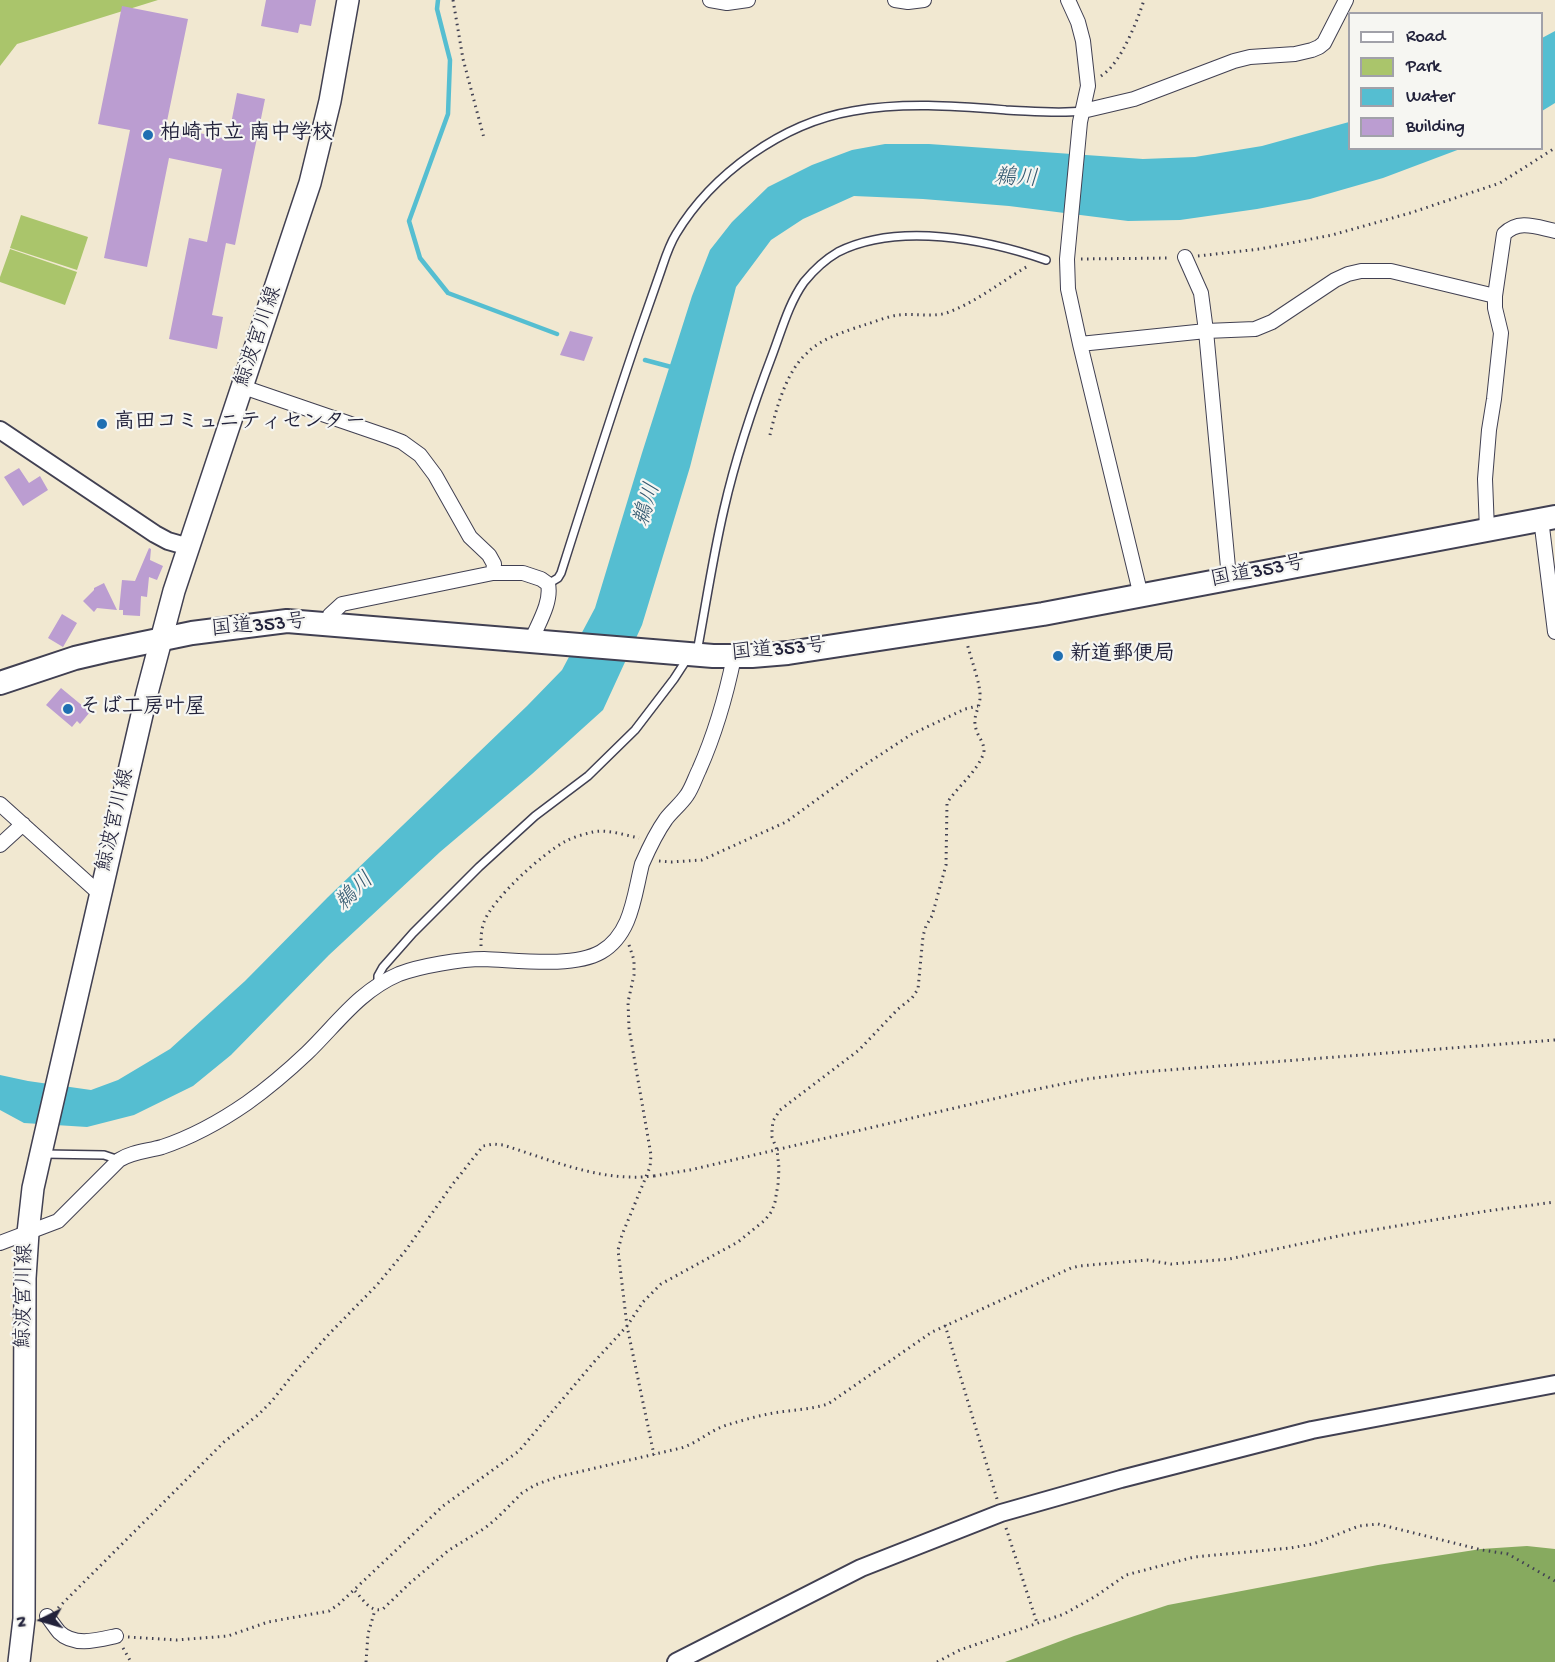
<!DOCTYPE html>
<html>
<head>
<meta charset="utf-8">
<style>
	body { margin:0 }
	#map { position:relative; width:1555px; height:1662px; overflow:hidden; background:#f1e8d1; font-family:"Gochi Hand",sans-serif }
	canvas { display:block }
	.legend { position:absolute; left:1348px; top:12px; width:195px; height:138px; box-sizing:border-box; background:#f6f6f2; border:2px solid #a1a1a9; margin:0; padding:8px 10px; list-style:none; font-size:18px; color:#22223b }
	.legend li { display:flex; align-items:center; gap:12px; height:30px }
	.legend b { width:30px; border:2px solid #a1a1a9 }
	.north { position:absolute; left:12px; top:1590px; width:60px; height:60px; -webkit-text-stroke:4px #f6f6f2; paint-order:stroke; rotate:265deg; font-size:16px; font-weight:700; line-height:24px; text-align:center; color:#22223b }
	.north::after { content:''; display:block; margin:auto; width:21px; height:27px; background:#22223b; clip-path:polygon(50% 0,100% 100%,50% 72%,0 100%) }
</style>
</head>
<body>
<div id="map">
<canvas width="1555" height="1662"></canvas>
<ul class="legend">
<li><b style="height:8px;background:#fff"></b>Road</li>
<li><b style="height:16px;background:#aac56b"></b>Park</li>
<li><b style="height:16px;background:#55bed1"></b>Water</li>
<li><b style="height:16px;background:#bb9dd1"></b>Building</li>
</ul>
<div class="north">N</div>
</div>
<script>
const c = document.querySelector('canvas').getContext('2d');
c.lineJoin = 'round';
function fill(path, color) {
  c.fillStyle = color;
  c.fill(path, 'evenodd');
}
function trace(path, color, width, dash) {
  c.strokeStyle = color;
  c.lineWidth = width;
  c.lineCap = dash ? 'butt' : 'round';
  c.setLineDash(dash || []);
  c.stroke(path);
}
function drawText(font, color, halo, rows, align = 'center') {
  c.font = font + ' "Gochi Hand","Klee One",sans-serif';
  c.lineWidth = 4.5;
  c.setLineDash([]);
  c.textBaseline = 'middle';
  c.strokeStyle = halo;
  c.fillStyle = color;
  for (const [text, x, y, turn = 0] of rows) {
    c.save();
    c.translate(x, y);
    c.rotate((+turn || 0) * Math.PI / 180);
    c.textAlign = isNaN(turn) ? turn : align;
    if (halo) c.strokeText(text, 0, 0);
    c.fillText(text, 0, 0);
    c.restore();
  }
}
fill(new Path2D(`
	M0,0H158L17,44L0,66Z
	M21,215L88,237L77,270L10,248Z
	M10,249L77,272L65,305L0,282V277Z`), '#aac56b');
fill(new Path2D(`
	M1527,1546L1555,1549V1662H1005L1074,1636L1168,1605L1378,1565L1481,1549Z`), '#87aa5f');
fill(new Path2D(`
	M1555,31V103L1542,111V38Z
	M1349,122L1350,148L1460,149L1383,178L1310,199L1257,209L1180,220L1128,221L1009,206L923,199L854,196L803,219L771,240L736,287L690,467L642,625L603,710L532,774L440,852L329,955L231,1055L193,1086L134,1115L87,1127L24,1123L0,1110V1075L28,1081L91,1090L118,1080L170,1049L245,981L328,897L527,706L562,670L595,608L642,453L692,296L710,250L732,222L768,187L812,165L852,150L885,144H929L1143,159L1195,157L1262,146Z`), '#55bed1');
trace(new Path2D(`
	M438,0L437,9L450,60L448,114L409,221L420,258L448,293L557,334
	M645,360L675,368`), '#55bed1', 4.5);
fill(new Path2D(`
	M266,0H316L311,26L300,24L298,33L261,26Z
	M122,6L188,19L166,126L228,139L237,93L265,99L235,245L226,243L212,315L223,317L217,349L169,339L189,238L207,242L222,169L169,158L147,267L104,258L130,130L98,124Z
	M570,331L593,337L584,361L560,355Z
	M19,468L29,483L40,476L48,490L23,506L4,477Z
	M149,548L151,549L150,560L163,566L157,580L149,577L147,597L141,596L140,616L123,615V610H119L122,580L135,581Z
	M104,583L117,610L97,608L94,612L83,601L94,590V588Z
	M62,614L77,623L63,647L48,638Z
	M61,688L90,712L80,724L77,721L72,727L46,705Z`), '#bb9dd1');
const service = new Path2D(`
	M548,584L558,578L561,573C586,494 611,415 638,336C645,316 652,296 659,276C664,262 668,247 676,234C712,174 782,123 853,111C904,102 954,106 1006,110C1032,111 1057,114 1083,111
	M697,652C706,604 713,556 724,509C736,456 754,403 773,353C782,329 789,303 804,282C813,271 826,259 838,252C898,222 985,239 1046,260
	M378,985V976L383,967L413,933L479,867L535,816L588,776L635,730L674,679L687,659
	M44,1154L104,1155L119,1160`);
const minor = new Path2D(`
	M710,0L727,3L748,0
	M895,0L908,2L924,0
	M1068,0L1078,22L1083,41L1088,86L1080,122L1067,259L1068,289L1080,344L1141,596
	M1083,111L1134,99L1234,61L1250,57L1295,54L1312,50L1319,47L1324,43L1346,0
	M1185,257L1201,293L1206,331L1229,578
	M1080,344L1206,331L1255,329L1272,322L1335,280L1348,274L1361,271H1391L1495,296
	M243,387L389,437L402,442L420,455L435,475L470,537L489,555L494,564L493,573
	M1541,519L1555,632
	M1487,530L1485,479L1489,430L1494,399L1501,333L1495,308V296L1504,234C1519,219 1536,227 1555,231
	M328,623L330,615L342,604L493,573H523L541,579L548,584C552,602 538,624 531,641
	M0,804L100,894
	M0,845L23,824
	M0,1243L58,1221L119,1160C131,1152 148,1151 162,1147C192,1137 221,1121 247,1103C268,1088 288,1071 307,1053C337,1024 359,991 399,974C420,966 461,959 484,959C517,960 573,968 601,952C632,934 634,895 642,864C649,848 656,833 666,819C672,811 681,804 687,795C692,788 695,778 699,770C715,734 726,696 734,657
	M47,1616C51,1621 55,1627 59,1632C74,1647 98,1640 116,1636`);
const tertiary = new Path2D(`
	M0,430L155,534L168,541L189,547
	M676,1662L861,1568L1001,1513L1121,1479L1312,1430L1555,1384`);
const primary = new Path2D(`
	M19,1662L24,1619L25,1278L28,1233L33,1188L43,1144L147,693L174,591L310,183L330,101L348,0`);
const trunk = new Path2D(`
	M0,683L75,658L105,651L192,633L287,621L713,656H752L788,653L1043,614L1555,517`);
trace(service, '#414052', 10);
trace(minor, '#414052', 16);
trace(tertiary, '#414052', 20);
trace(primary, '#414052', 24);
trace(trunk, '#414052', 26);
trace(new Path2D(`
	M453,0L463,59L484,138
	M1101,76C1105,73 1109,70 1112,66C1125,51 1138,19 1144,0
	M1198,256L1260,249L1332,235L1410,213L1500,183L1555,148
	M1081,259L1171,258
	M770,435C776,409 786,372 807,353C820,339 846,331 864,325C875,322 888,316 899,315C915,313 934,318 949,312C978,301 1002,281 1028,266
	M659,861L671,862L702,860L786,822L863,766L912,734L965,709L978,706
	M629,945L634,960V975L628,1002L629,1028L651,1155L650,1167L622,1235L618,1250L627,1326L654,1455
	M481,946C481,938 481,930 484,922C493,898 543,853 566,841C574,837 584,834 593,832C608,829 624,835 639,838
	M654,1176L690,1170L1023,1092L1087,1079L1142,1072L1555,1040
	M945,1325L997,1499
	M1006,1528L1037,1623
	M355,1591C363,1599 370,1613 383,1609L410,1583L449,1550L485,1528L497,1518L522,1493L535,1485L557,1477L681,1448C698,1443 710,1430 727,1425C740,1421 754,1417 768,1414C788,1410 809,1410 828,1404L932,1332L1071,1268L1079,1266L1147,1260L1171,1264L1229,1259L1343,1235L1487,1211L1555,1202
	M58,1608L224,1442L259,1414L272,1401L294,1373L330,1333L377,1285L406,1250L452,1185L483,1146L493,1144L503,1145C548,1159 594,1179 641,1177
	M128,1637L176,1640L228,1636L268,1622L329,1611L339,1604L443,1506L519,1451L594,1362L627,1326L643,1302L661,1284L738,1242L765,1220L772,1211L775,1202L778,1184L779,1168L777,1150L772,1137V1130L773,1121L780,1110L859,1050L898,1009L912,998L918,989L923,936L926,926L932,916L946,865L947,803C958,786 975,774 983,755C987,746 978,737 976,729C972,715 980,709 980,697C981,685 970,656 967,643
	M123,1648L131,1662
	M366,1662L368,1634L375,1610
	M937,1662L960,1650L1064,1614L1096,1596L1126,1575L1194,1557L1290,1548L1313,1544L1359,1526L1378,1524L1482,1550L1508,1554L1555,1581`), '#414052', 3, [1.5, 4.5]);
trace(service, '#fff', 7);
trace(minor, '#fff', 14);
trace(tertiary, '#fff', 16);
trace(primary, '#fff', 21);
trace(trunk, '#fff', 22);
trace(new Path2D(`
	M641,1177L654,1176`), '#414052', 3, [1.5, 4.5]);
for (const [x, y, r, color] of [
	[148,135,6,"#1f6fb2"],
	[102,424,6,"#1f6fb2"],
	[1058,656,6,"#1f6fb2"],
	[68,709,6,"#1f6fb2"]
]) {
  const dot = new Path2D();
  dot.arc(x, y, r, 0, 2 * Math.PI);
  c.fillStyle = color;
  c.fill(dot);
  trace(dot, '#f6f6f2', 2);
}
drawText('bold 21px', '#22223b', '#f6f6f2', [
	["柏崎市立 南中学校",160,135],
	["高田コミュニティセンター",114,424],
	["新道郵便局",1070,656],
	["そば工房叶屋",80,709]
], 'left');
drawText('21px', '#22223b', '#f6f6f2', [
	["鯨波宮川線",260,337,-71],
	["国道353号",1258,573,-11],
	["国道353号",259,627,-5],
	["国道353号",779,651,-5],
	["鯨波宮川線",117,820,-77],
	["鯨波宮川線",26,1296,-89]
]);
drawText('italic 22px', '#345970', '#f6f6f2', [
	["鵜川",1016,180,3],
	["鵜川",649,505,-73],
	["鵜川",356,893,-44]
]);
</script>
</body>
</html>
